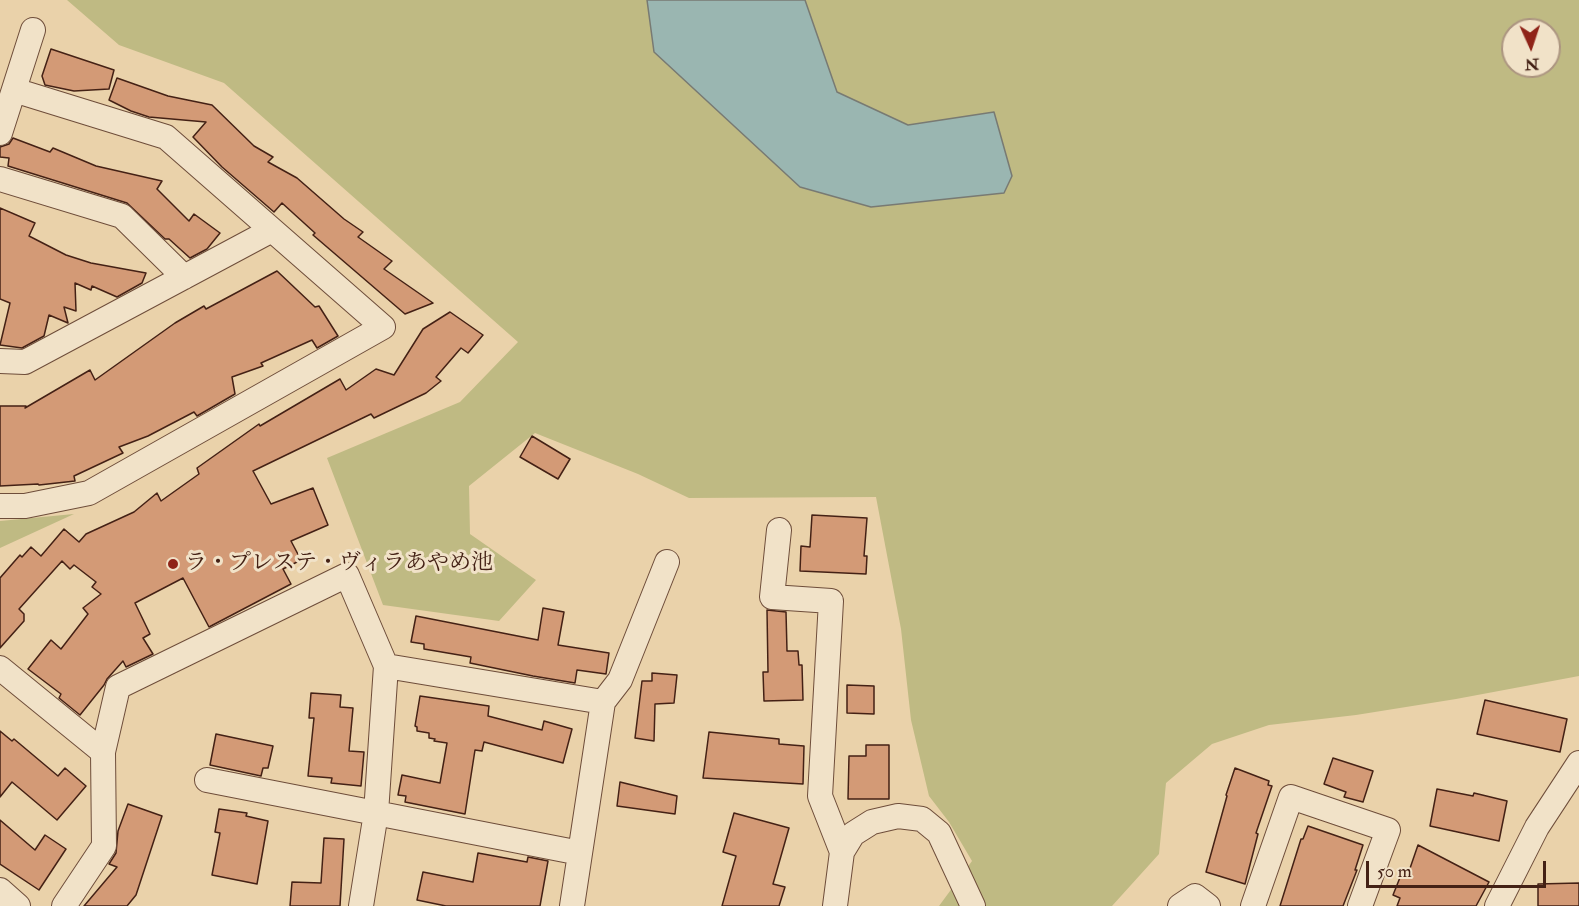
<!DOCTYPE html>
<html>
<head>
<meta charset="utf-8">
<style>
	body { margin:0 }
	#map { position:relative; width:1579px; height:906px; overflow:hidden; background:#ead2aa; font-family:"IM FELL Double Pica",serif }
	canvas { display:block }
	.north { position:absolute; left:1501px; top:18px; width:60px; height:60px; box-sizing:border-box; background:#f1e2c8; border:2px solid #ac9580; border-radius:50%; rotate:177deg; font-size:16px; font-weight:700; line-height:24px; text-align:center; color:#442115 }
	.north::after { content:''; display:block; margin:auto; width:21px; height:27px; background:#8f2418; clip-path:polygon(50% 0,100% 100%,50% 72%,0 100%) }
	.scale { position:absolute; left:1366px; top:861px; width:180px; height:27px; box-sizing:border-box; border:3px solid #442115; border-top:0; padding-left:8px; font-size:18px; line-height:21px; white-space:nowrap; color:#442115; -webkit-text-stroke:4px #f1e2c8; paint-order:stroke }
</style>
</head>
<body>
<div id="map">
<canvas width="1579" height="906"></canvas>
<div class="north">N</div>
<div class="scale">50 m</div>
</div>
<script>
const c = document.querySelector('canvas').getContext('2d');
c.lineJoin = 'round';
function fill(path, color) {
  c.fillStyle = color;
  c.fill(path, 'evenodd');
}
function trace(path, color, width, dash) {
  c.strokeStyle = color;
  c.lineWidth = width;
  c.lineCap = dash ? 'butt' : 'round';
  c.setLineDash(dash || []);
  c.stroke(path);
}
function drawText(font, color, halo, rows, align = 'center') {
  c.font = font + ' "IM FELL Double Pica","Noto Serif JP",serif';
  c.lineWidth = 6;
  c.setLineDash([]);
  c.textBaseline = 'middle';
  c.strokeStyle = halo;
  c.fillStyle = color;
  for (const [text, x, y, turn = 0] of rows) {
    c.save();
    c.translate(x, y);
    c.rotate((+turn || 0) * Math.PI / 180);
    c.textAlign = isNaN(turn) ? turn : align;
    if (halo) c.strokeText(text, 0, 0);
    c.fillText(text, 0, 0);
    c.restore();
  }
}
fill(new Path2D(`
	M67,0H1579V676L1456,699L1356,715L1269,725L1212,744L1166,783L1159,854L1112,906H939L972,861L949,822L929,796L911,720L901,629L876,497L689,498L638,474L535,433L469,486L470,534L536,580L499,621L383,605L327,458L460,402L518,342L224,83L119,45ZM1513,30H1549V66H1513Z
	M74,514L0,548V521Z`), '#bfba83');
const water = new Path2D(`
	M647,0H805L837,92L908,125L994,112L1012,176L1004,193L871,207L800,187L654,52Z`);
fill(water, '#9ab6b1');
trace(water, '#787a73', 1.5);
const building = new Path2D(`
	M51,49L114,70L109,89L74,91L45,85L42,76Z
	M117,78L168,96L212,105L254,146L273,157L268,162L297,178L344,219L363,232L358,237L392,261L384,269L433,303L405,314L313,235L315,233L282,203L274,212L222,167L193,137L206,122L149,117L131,111L109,100Z
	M13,138L50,152L53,148L96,166L162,181L157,189L189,221L194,214L220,233L207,249L190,258L169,239H165L127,203L8,166L9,158L0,157V147L9,144Z
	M0,208L35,223L29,236L66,255L91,263L146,273L142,283L117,297L92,286L91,290L75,283L76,311L64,307L68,323L49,315L44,336L22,348L0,345L10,303L0,299Z
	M277,271L315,307L319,306L338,336L317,348L312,340L261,363L263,366L232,377L235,394L197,416L194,412L148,436L119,447L123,453L74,476L75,481L39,485L38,484L0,486V406H26L25,408L90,370L95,380L175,323L204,306L206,309Z
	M450,312L483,335L468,353L461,348L436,377L441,381L426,393L374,418L371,414L253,471L271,504L313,488L328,525L291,541L301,560L283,569L291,584L209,627L183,578L135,603L150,634L143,638L153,654L126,667L123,661L107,679L104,685L80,715L59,698L61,694L28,669L51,640L61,649L88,614L83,608L101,594L92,587L96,582L74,565L70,569L62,561L19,609L24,614V621L0,648V578L20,555L22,557L31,547L41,556L64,529L79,542L86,534L134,512L157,493L161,501L199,474L197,468L259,424L260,426L340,379L346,390L376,369L394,375L423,329Z
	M532,436L570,459L558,479L520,457Z
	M812,515L867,518L864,556H867L866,574L800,571L801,546L810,547Z
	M543,608L564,612L558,645L609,653L606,674L577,670L575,683L533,676L470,663L471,657L424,649V644L411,642L416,616L538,640Z
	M767,610L786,612L787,651H798L799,665H802L803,700L764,701L763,672H768Z
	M652,673L677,675L674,703L655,704L654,741L635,738L642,681H652Z
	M847,685L874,686V714L847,713Z
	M311,693L341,695L340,707L353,708L349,751L364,752L361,786L331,783L332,778L308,776L314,718H309Z
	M420,696L489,706L488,716L542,730L544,721L572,729L563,763L484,742L482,751L475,750L465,814L405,802L406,796L398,795L402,775L440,783L447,743L434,741L435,739L429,738V733L417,731V727L415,726Z
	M1485,700L1567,719L1560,752L1477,734Z
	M0,731L12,741L14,739L58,776L65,768L86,786L57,820L12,782L0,797Z
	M709,732L779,739V744L804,746L803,784L703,778Z
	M216,734L273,746L268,768H263L261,776L210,765Z
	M866,745H889V799H848L849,756H866Z
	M1333,758L1373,771L1363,802L1344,797L1346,792L1324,784Z
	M1235,768L1269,781L1268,785L1272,786L1256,833L1258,834L1245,884L1206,872L1227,796L1226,795Z
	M620,782L677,796L675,814L617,806Z
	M1437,789L1473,796L1474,793L1507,801L1499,841L1430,826Z
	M128,804L162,816L136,895L127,906H84L117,867L109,864L116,853L118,831Z
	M219,809L247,813L246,816L268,821L257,884L212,875L220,833L215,832Z
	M734,813L789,828L773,884L785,887L779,906H722L736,856L723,852Z
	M0,820L35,850L45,835L66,849L39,890L0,864Z
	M1308,826L1363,845L1355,870H1357L1343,906H1280L1301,839H1303Z
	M324,838L344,839L340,906H290L292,882L321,883Z
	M1418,845L1489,882L1476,906H1397L1400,898L1393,895L1401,875L1407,877Z
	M478,853L527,862L528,857L548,861L540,906H446L417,900L423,872L473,882Z
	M1579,883V906H1538V884Z`);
fill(building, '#d39a76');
trace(building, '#442115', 1.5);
const minor = new Path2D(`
	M0,133L33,30
	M0,179L122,216L184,277
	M0,361L25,362L272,230
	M0,506H25L89,493L383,327L166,137L14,90
	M779,530L772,597L831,601L820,796L842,852
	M386,666L603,702
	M0,668L103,752L104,846L64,906
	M103,752L118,687L347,575L386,666L376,813L361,906
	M207,780L580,853
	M0,890L18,906
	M572,906L603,702L620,680L667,562
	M835,906L842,852L853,834L872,822L898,816L922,819L939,833L973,906
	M1180,906L1195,896L1208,906
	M1253,906L1291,797L1388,830L1360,906
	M1497,906L1537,827L1579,763`);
trace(minor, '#6e4d3a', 26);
trace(minor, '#f1e2c8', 24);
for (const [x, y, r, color] of [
	[173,564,6,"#8f2418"]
]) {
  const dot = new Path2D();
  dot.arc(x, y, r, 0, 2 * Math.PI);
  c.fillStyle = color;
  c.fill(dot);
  trace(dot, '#f1e2c8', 2);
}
drawText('22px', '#442115', '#f1e2c8', [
	["ラ・プレステ・ヴィラあやめ池",185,564]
], 'left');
</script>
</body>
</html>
